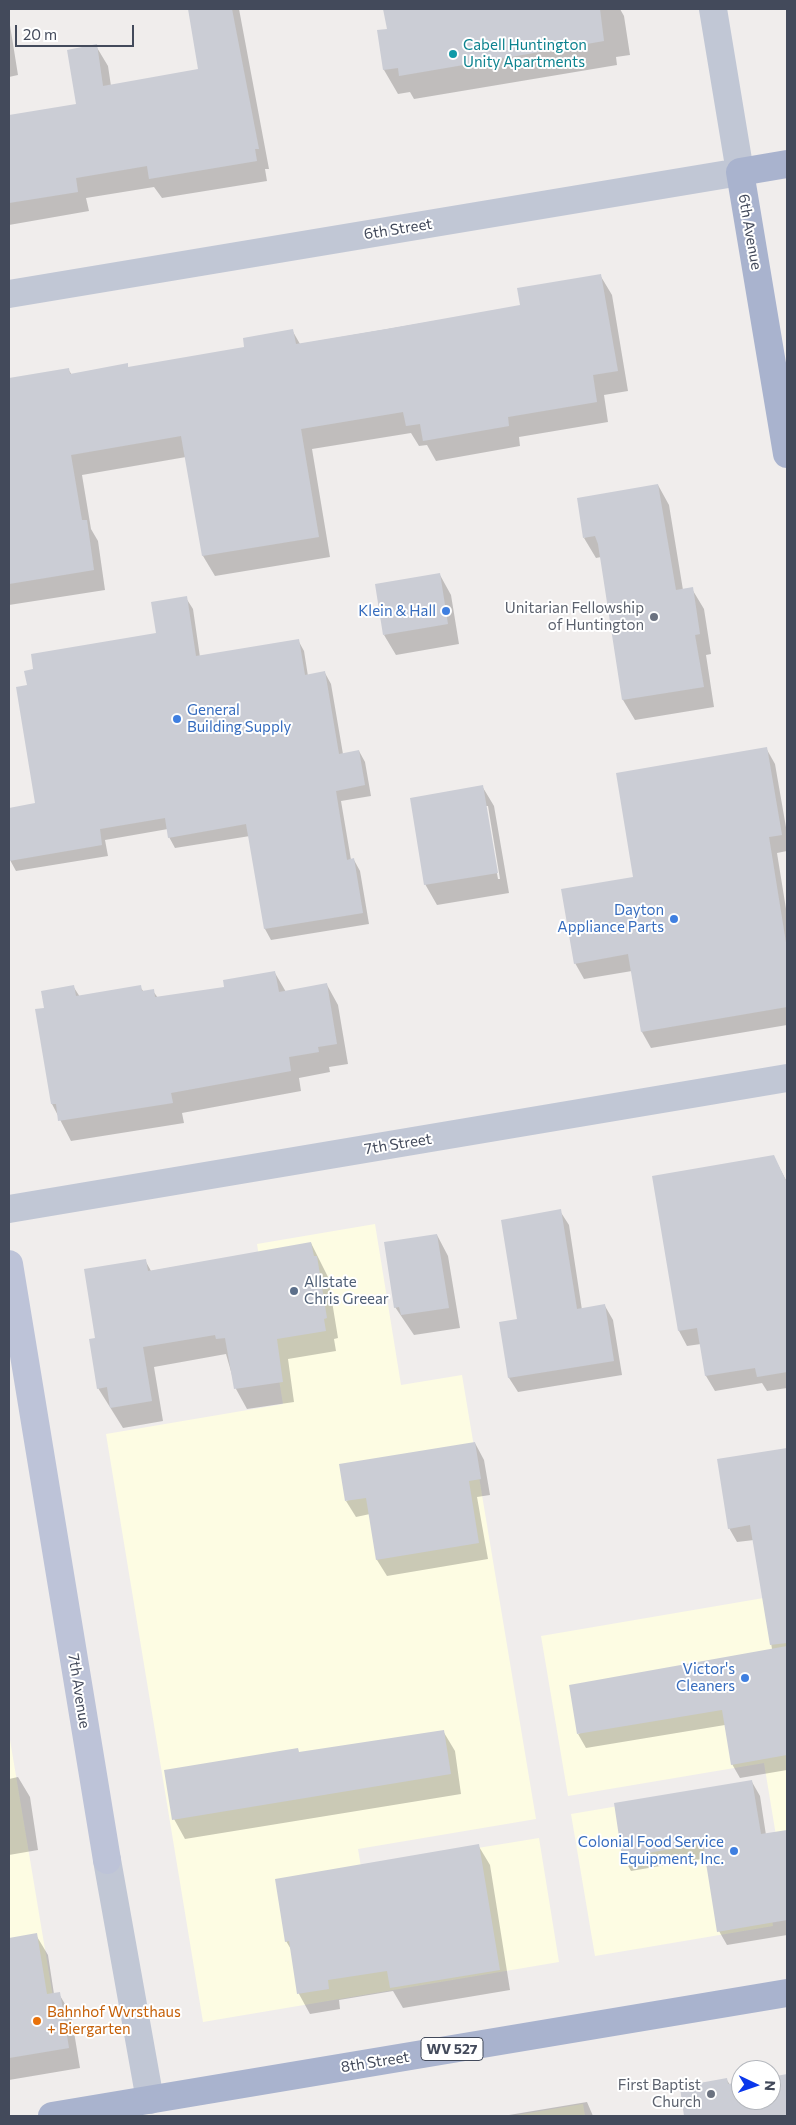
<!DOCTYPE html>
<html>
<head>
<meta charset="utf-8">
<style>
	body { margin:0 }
	#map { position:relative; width:796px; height:2125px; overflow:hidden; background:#f0edec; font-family:Commissioner,sans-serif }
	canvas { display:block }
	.frame { position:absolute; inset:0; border:10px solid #434a5b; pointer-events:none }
	.north { position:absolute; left:731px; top:2060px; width:50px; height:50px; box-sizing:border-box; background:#fff; border:1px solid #b4b7bd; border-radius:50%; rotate:93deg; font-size:14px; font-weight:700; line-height:20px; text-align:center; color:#434a5b }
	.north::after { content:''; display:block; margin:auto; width:18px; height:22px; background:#0b37eb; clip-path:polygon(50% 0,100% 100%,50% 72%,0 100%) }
	.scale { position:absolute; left:15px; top:25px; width:119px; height:22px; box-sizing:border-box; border:2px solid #434a5b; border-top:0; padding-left:6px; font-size:15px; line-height:18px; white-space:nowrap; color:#434a5b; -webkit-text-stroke:4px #fff; paint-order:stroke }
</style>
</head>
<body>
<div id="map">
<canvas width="796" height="2125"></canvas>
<div class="frame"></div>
<div class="north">N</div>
<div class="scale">20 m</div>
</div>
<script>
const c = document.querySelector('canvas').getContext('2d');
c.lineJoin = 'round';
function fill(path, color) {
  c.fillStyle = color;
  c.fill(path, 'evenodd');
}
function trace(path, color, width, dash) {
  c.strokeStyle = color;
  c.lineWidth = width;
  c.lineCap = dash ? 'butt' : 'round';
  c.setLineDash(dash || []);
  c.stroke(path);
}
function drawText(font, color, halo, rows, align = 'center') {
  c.font = font + ' Commissioner,sans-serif';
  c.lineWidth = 4;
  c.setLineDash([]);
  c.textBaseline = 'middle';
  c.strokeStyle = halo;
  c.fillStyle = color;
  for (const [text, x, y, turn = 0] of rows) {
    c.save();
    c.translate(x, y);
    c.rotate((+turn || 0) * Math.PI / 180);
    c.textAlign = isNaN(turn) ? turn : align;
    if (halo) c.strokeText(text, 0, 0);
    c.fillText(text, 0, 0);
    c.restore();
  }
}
fill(new Path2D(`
	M375,1224L401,1385L462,1375L536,1819L358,1849L361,1867L539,1838L559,1962L203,2022L106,1434L283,1404L257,1244Z
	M787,1594V1902L764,1763L568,1796L541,1636Z
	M9,1734L61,2045L9,2054Z
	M749,1784L773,1926L595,1956L571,1814Z
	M583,2104L585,2116H511Z`), '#fdfce3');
fill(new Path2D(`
	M189,9H239L269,169H265L267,181L162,198L154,187L86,198L89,211L9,225V116L78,105L96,46L108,66L111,86L199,70Z
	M385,9H620L624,16L630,55L616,57L617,65L414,99L410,92L398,94L384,70L378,31L388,30Z
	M9,19L18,75L9,77Z
	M600,275L612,295L628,391L604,395L608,422L519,437L520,446L436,461L427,445L419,446L411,433L312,449L330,557L215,576L203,556L186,457L82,475L91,529L98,541L105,590L9,605V380L68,369L72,375L127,365L129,368L246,348L292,330L300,344L522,306Z
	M658,485L669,505L683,590L692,589L704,609L711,654L706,655L714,707L635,720L623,700L601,557L596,558L584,538Z
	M440,575L451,595L459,644L396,655L384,635Z
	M186,598L193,609L200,657L298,640L304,651L308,676L325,673L331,684L343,754L359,751L365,762L371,796L341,801L351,860H354L360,871L369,924L271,940L265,929L250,836L175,848L169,837L168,829L105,840L108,856L16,871L10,860L9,809L37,804L28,686L157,634Z
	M766,748L775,764L787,833V851L777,853L787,915V1025L651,1048L642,1032L632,971L584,979L575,963L634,878Z
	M482,786L494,806L509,893L437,905L425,884ZM485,806H488L500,879H498Z
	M275,973L286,992L327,985L338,1005L348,1064L329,1067L330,1072L299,1078L301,1091L182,1113L184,1123L71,1141L52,1104L37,1010L45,1009L73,986L80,997L140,987L144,992L153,991L158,998L226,988Z
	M774,1157L787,1182V1388L767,1391L762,1383L715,1391L706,1376L701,1344L687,1346L679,1331L654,1177Z
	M560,1211L569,1225L582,1310L605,1306L613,1320L622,1375L518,1392L509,1378L519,1320Z
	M437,1235L448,1256L460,1328L414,1335L395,1307Z
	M311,1243L328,1277L338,1338L334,1339L336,1351L288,1359L294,1402L247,1409L236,1389L226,1354L154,1367L163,1421L123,1428L98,1388L96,1339L145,1260L151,1271Z
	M475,1443L484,1460L490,1495L477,1497L488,1559L387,1576L377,1560L370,1514L356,1517L346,1501Z
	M787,1449V1770L740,1778L732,1764L725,1725L586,1748L578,1734L772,1649L754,1540L737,1542L729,1528L719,1460Z
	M443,1731L455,1751L461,1794L185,1839L174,1819L299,1753Z
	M18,1777L30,1797L38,1850L9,1855V1779Z
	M752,1782L760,1796L766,1835L787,1831V1935L727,1945L719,1931L707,1858L631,1871L623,1857Z
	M478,1845L490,1865L510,1990L403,2008L393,1991L339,2000L340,2009L310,2014L299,1994L292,1951L286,1941Z
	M36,1935L48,1955L54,1994H59L71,2014L80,2068L9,2080V1939Z
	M787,2075V2116H686L682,2089L727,2080L730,2085L741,2083V2100H771V2078Z
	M587,2102L593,2116H503Z`), '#0003');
fill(new Path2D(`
	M188,9H232L259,149H255L257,161L149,179L147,166L76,178L78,192L9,203V115L76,104L67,50L97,44L103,86L198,69Z
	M383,9H600L604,41L399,76L398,68L383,70L377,30L387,29Z
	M601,274L618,371L593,375L597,402L508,417L509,426L423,441L420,424L406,426L403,412L301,429L319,537L202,556L181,436L71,455L82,520H87L94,570L9,584V378L69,368L70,374L128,363V367L244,347L243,338L293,329L296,344L386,329L520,305L517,288Z
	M658,484L676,590L693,587L700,634L695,635L704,687L622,700L598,544L595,536L583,538L577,498Z
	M440,573L448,624L383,635L375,584Z
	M187,596L196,656L299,639L305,675L325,671L339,754L359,750L365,785L336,791L347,860L354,858L363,913L264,929L246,824L168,838L165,818L100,829L102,845L9,861V808L35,803L16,687L27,685L24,671L33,669L31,654L156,633L151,602Z
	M767,747L782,835L769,837L787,949V1007L641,1032L628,954L574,964L561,889L633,877L616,773Z
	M483,785L498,873L424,885L410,798Z
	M275,971L279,992L327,983L337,1044L318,1047L319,1052L289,1057L291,1071L171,1093L173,1103L58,1121L56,1104H51L35,1009L44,1008L41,991L74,985L76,996L141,985L142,991L154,989L155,997L224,987L223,980Z
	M774,1155L787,1183V1372L757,1377L755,1368L705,1376L697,1328L678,1331L652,1176Z
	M561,1209L577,1309L605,1304L614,1361L508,1378L499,1322L517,1319L501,1220Z
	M437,1234L449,1308L401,1315L399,1307L394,1308L384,1242Z
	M311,1242L314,1256H317L327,1318L324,1319L326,1331L277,1339L283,1382L234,1389L225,1338L216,1339L215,1335L143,1347L152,1401L110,1408L107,1387L97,1389L89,1339L95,1338L84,1269L146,1259L148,1271Z
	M475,1442L481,1479L469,1481L479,1543L376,1560L366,1498L345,1501L339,1464Z
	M787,1448V1643L770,1645L750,1525L728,1529L717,1459Z
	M787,1646V1755L731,1765L722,1710L577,1734L569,1685Z
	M444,1730L451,1774L172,1820L164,1770L298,1748L299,1752Z
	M752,1780L761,1834L787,1830V1920L717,1932L703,1844L622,1857L614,1803Z
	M479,1844L500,1970L390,1988L387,1971L328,1980L329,1989L297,1994L289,1941L285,1942L275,1879Z
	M37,1933L47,1994L60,1992L69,2048L9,2058V1938Z
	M787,2074V2116H684L680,2088L694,2086V2084L727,2078L728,2084L741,2082V2100H771V2077Z`), '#cbcdd5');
trace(new Path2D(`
	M9,294L740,172L713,9
	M9,1209L787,1078
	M107,1860L150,2100`), '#c1c7d5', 28);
trace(new Path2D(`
	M9,1264L107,1860`), '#bdc3d8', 28);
trace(new Path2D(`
	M787,164L740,172L787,454
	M52,2116L787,1993`), '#a9b3ce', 28);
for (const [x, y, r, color] of [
	[453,54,5,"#0f9aa8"],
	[446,611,5,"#3f7fe0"],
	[654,617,5,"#6b7280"],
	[177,719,5,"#3f7fe0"],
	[674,919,5,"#3f7fe0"],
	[294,1291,5,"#5c6f8a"],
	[745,1678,5,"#3f7fe0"],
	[734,1851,5,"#3f7fe0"],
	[37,2021,5,"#e8710a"],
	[711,2094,5,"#6b7280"]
]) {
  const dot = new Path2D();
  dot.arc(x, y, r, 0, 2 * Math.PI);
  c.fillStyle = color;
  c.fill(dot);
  trace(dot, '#fff', 2);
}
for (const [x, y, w] of [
	[452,2049,62]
]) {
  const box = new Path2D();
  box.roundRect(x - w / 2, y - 11.5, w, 23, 4);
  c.fillStyle = '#fff';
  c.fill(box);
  trace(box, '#434a5b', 1);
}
drawText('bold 14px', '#434a5b', null, [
	["WV 527",452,2049]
]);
drawText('15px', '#0d838f', '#fff', [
	["Cabell Huntington",463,45],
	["Unity Apartments",463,62]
], 'left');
drawText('15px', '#434a5b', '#fff', [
	["6th Street",398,229,-9],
	["6th Avenue",750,232,80],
	["7th Street",398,1144,-9],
	["7th Avenue",79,1691,81],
	["8th Street",375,2062,-9]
]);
drawText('15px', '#5b616d', '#fff', [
	["Unitarian Fellowship",644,608],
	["of Huntington",644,625],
	["First Baptist",701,2085],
	["Church",701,2102]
], 'right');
drawText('15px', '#366cbe', '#fff', [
	["Klein & Hall",436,611],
	["General",187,710,"left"],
	["Building Supply",187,727,"left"],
	["Dayton",664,910],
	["Appliance Parts",664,927],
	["Victor's",735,1669],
	["Cleaners",735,1686],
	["Colonial Food Service",724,1842],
	["Equipment, Inc.",724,1859]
], 'right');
drawText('15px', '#4e5e75', '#fff', [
	["Allstate",304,1282],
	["Chris Greear",304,1299]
], 'left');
drawText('15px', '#c56008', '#fff', [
	["Bahnhof Wvrsthaus",47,2012],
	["+ Biergarten",47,2029]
], 'left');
</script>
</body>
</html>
